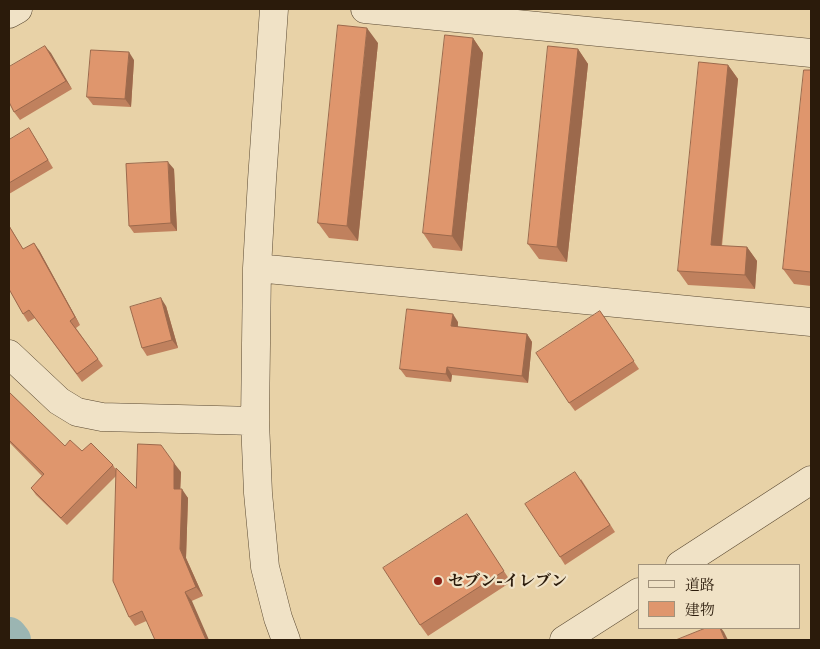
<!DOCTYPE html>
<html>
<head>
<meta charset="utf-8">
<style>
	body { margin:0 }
	#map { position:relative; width:820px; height:649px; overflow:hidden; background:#e8d2a7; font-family:"Libre Caslon Text","Noto Serif JP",serif }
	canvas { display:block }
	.frame { position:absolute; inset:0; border:10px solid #2b1b0b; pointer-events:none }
	.legend { position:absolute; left:638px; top:564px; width:162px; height:65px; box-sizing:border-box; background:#f0e2c6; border:1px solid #a1927b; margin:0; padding:6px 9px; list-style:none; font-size:15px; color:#2b1b0b }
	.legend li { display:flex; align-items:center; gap:10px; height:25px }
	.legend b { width:25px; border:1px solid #a1927b }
</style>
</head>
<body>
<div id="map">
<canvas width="820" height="649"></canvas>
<div class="frame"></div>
<ul class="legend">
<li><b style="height:6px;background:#f0e2c6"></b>道路</li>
<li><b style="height:14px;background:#df966d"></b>建物</li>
</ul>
</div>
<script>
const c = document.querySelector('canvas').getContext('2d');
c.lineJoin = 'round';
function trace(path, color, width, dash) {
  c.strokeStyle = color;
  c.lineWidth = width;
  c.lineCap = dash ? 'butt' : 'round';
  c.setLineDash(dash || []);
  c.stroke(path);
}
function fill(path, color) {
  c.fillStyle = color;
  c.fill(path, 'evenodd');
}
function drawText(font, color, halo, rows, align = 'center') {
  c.font = font + ' "Libre Caslon Text","Noto Serif JP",serif';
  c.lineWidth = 4.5;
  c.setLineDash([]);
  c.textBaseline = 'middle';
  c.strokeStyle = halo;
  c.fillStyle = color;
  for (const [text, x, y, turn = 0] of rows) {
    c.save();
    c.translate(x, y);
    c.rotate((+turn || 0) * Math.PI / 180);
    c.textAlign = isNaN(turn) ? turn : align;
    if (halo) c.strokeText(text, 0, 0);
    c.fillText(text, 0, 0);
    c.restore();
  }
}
trace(new Path2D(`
	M9,635L13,640`), '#9bb5b2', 36);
const minor = new Path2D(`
	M274,9L262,180L257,268L255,421L258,493L265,567L278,618L286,640
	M365,9L811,53
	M9,14L18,9
	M257,268L811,322
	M9,354L59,401L77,412L102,417L255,421
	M680,565L811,480
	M564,640L639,592`);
trace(minor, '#5a4932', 29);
trace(minor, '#f0e2c6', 28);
fill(new Path2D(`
	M473,38L483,53L462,251L433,248L423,233Z
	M378,43L358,241L329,238L318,223Z
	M45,46L72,89L20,120L14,112Z
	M578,49L588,64L567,262L539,259L528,244Z
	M134,60L131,107L93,105L87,97Z
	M728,65L738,79L722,246L747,247L757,261L755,289L688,285L678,271Z
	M811,70V286L794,284L783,269Z
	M34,136L53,168L9,194V140Z
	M174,169L177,231L134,233L129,226Z
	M9,225L23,249L39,250L80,325L76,328L103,366L82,382L35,318L28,322L23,314L9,289Z
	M166,306L178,348L147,356L142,348Z
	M600,311L639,369L575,411L569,403Z
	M458,322V327L527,334L532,342L528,383L452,375L451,382L406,377L400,369Z
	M9,392L65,446L82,451L113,465L116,470L136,488L181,472L180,489L188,498L186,558L203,596L135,626L129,617L116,476L67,525L36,495L31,488L42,476L9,442Z
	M581,479L615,532L565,565L560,557Z
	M474,525L511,582L428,636L420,625Z`), '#c0815e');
fill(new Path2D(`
	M367,28L378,43L358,241L347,226Z
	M473,38L483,53L462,251L452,236Z
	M45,46L51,53L72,89L66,81Z
	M578,49L588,64L567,262L557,247Z
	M129,52L134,60L131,107L125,99Z
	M728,65L738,79L720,259L711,245Z
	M168,162L174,169L177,231L171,223Z
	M34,243L39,250L80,325L75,317Z
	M747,247L757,261L755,289L745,275Z
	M161,298L166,306L178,348L172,340Z
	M453,314L458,322L457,334L451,326Z
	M527,334L532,342L528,383L522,376Z
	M447,367L452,375L451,382L446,374Z
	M174,463L181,472L180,498L174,489Z
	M182,489L188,498L186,558L203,596L196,587L180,549Z
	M185,592L192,601L209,640H206Z
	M720,628H721L724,632L728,640H725Z`), '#9c694c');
const building = new Path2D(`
	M338,25L367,28L347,226L318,223Z
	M445,35L473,38L452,236L423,233Z
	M45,46L66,81L14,112L9,102V67Z
	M548,46L578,49L557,247L528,244Z
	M91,50L129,52L125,99L87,97Z
	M699,62L728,65L711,245L747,247L745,275L678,271Z
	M804,70H811V272L783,269Z
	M29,128L48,160L9,183V140Z
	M168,162L171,223L129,226L126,164Z
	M9,226L23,249L34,243L75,317L70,321L98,359L77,374L29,310L23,314L9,289Z
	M161,298L172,340L142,348L130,307Z
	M407,309L453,314L451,326L527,334L522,376L447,367L446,374L400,369Z
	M600,311L634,361L569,403L536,353Z
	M9,392L65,446L70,440L82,451L91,443L113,465L61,518L31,488L44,474L9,440Z
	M138,444L161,445L174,463V489H182L180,549L196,587L185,592L206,640H155L142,611L129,617L113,581L116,468L136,488Z
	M575,472L610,525L560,557L525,504Z
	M467,514L504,571L420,625L383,568Z
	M706,628H720L725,640H676Z`);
fill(building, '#df966d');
trace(building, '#9c694c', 1);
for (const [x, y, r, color] of [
	[438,581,5,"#8f2418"]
]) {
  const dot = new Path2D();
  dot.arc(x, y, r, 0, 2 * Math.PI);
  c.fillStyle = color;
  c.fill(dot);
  trace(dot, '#f0e2c6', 2);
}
drawText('bold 16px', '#2b1b0b', '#f0e2c6', [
	["セブン-イレブン",448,581]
], 'left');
</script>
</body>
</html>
